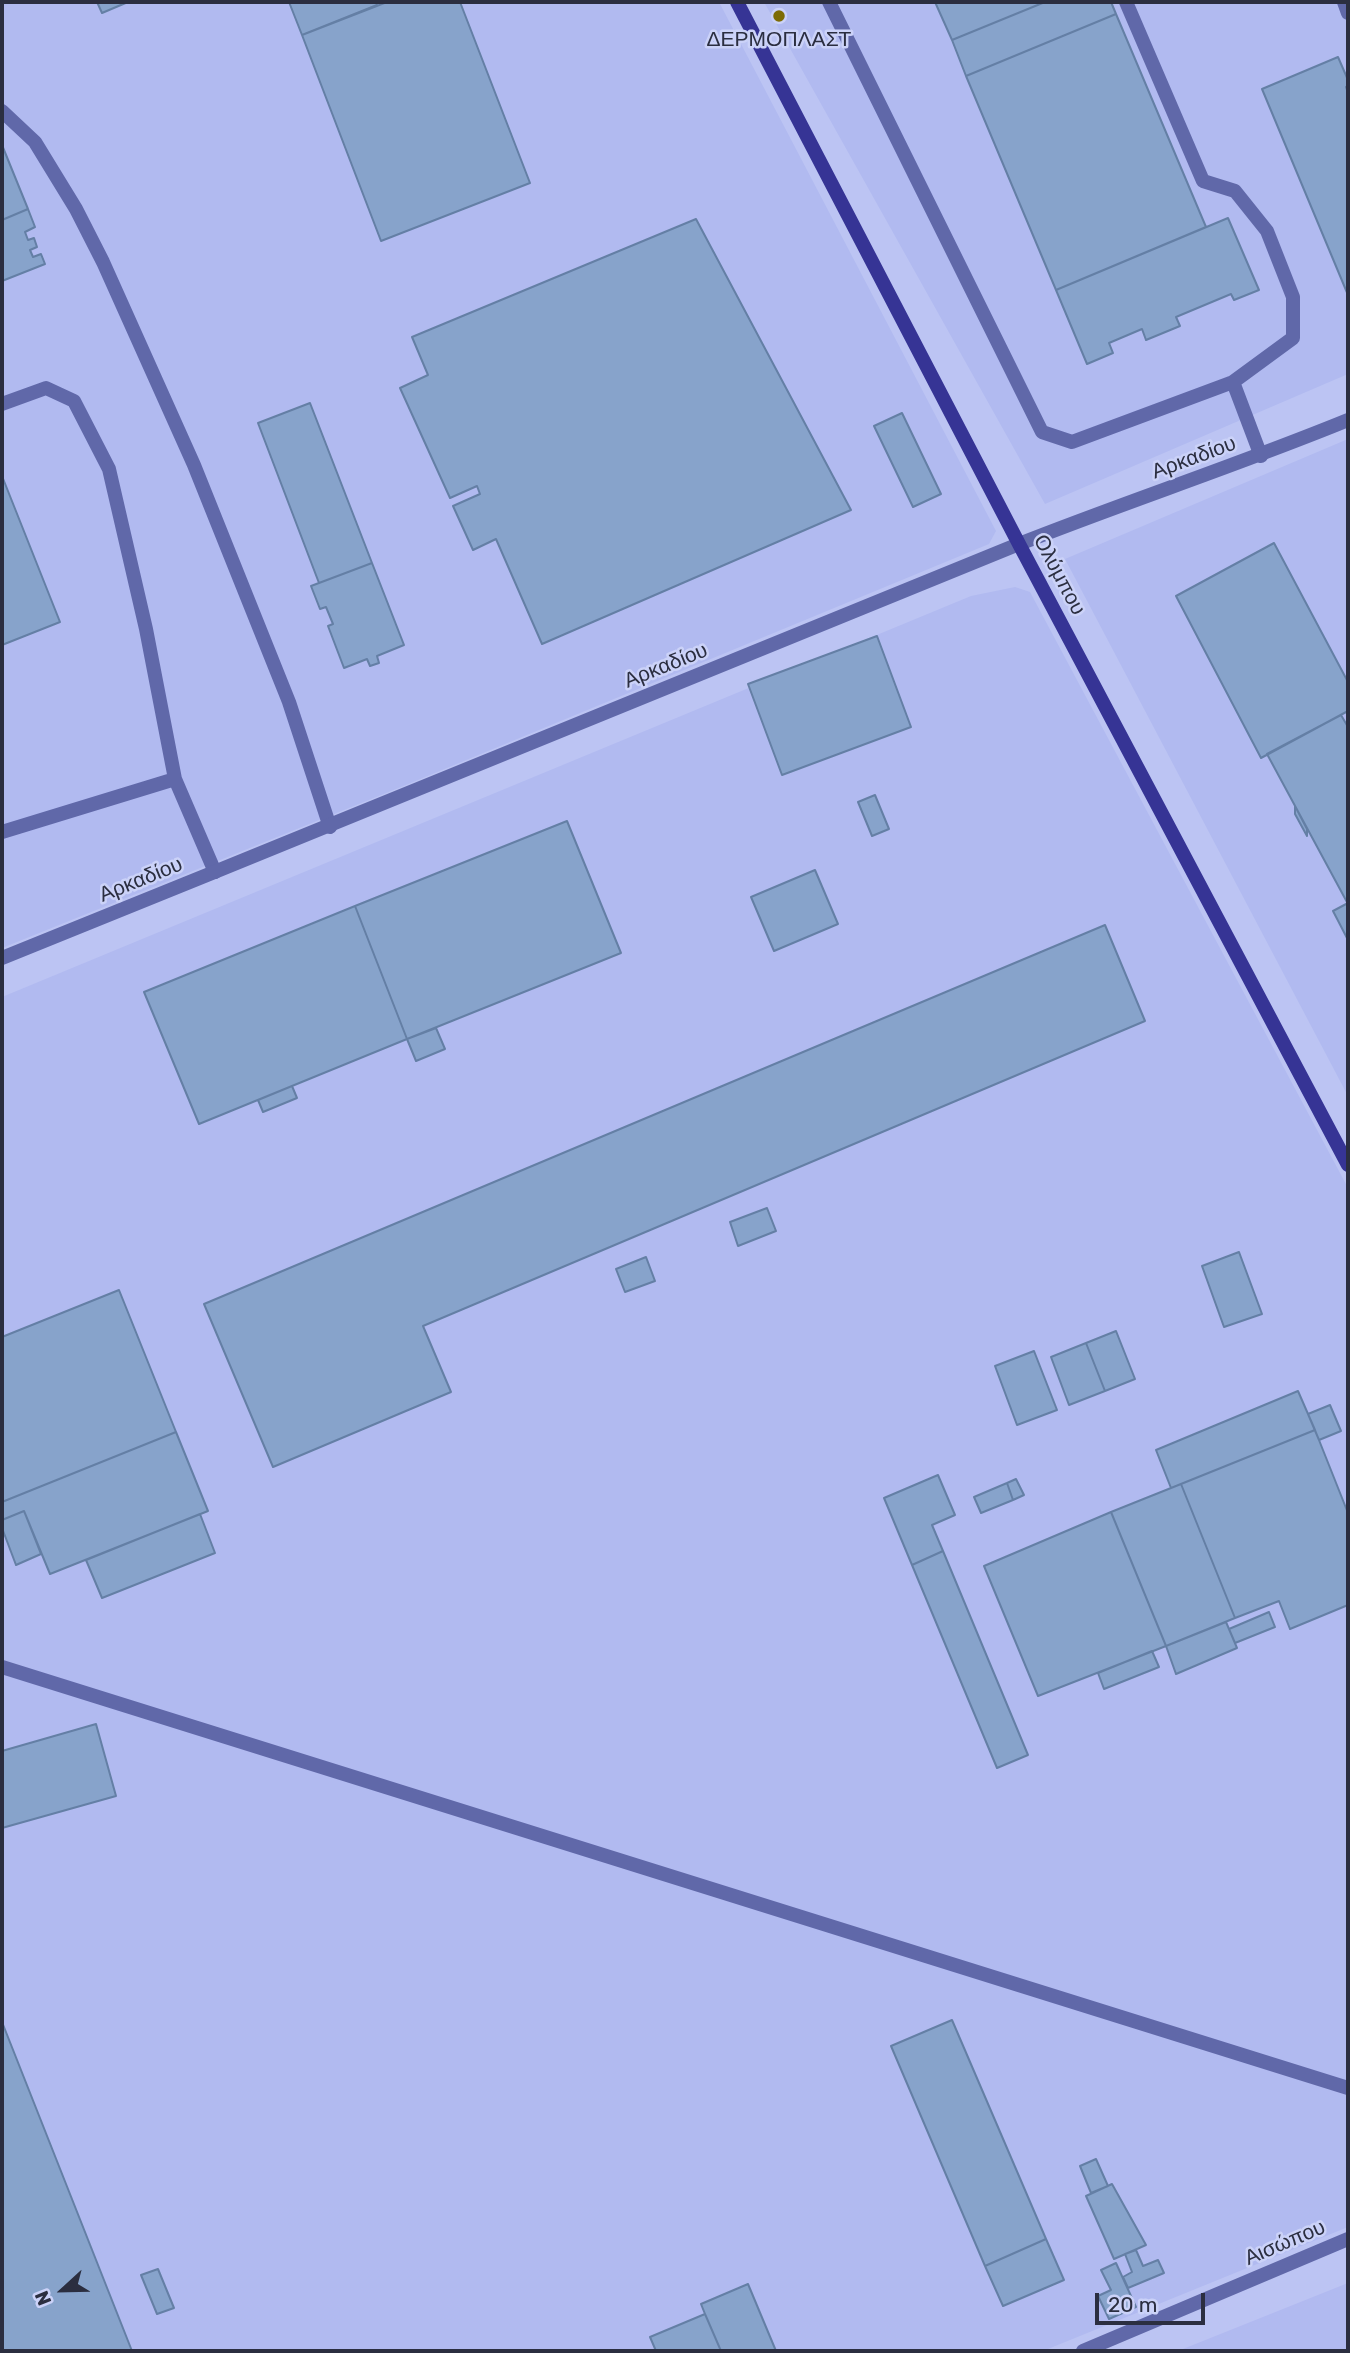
<!DOCTYPE html>
<html>
<head>
<meta charset="utf-8">
<style>
	body { margin:0 }
	#map { position:relative; width:1350px; height:2353px; overflow:hidden; background:#bcc4f3; font-family:Rubik,sans-serif }
	canvas { display:block }
	.frame { position:absolute; inset:0; border:4px solid #2b2e40; pointer-events:none }
	.north { position:absolute; left:28px; top:2255px; width:70px; height:70px; -webkit-text-stroke:5px #cbd2f8; paint-order:stroke; rotate:248deg; font-size:19px; font-weight:700; line-height:28px; text-align:center; color:#2b2e40 }
	.north::after { content:''; display:block; margin:auto; width:24px; height:32px; background:#2b2e40; clip-path:polygon(50% 0,100% 100%,50% 72%,0 100%) }
	.scale { position:absolute; left:1095px; top:2293px; width:110px; height:32px; box-sizing:border-box; border:4px solid #2b2e40; border-top:0; padding-left:9px; font-size:21px; line-height:24px; white-space:nowrap; color:#2b2e40; -webkit-text-stroke:5px #cbd2f8; paint-order:stroke }
</style>
</head>
<body>
<div id="map">
<canvas width="1350" height="2353"></canvas>
<div class="frame"></div>
<div class="north">N</div>
<div class="scale">20 m</div>
</div>
<script>
const c = document.querySelector('canvas').getContext('2d');
c.lineJoin = 'round';
function fill(path, color) {
  c.fillStyle = color;
  c.fill(path, 'evenodd');
}
function trace(path, color, width, dash) {
  c.strokeStyle = color;
  c.lineWidth = width;
  c.lineCap = dash ? 'butt' : 'round';
  c.setLineDash(dash || []);
  c.stroke(path);
}
function drawText(font, color, halo, rows, align = 'center') {
  c.font = font + ' Rubik,sans-serif';
  c.lineWidth = 5;
  c.setLineDash([]);
  c.textBaseline = 'middle';
  c.strokeStyle = halo;
  c.fillStyle = color;
  for (const [text, x, y, turn = 0] of rows) {
    c.save();
    c.translate(x, y);
    c.rotate((+turn || 0) * Math.PI / 180);
    c.textAlign = isNaN(turn) ? turn : align;
    if (halo) c.strokeText(text, 0, 0);
    c.fillText(text, 0, 0);
    c.restore();
  }
}
fill(new Path2D(`
	M2,2H719L996,531L989,544L401,787L2,948Z
	M764,2H1348V374L1045,504Z
	M1348,439V1096L1065,559Z
	M1015,587L1030,592L1348,1188V2227L1043,2351H2V997L971,596Z
	M1348,2283V2351H1178Z`), '#b1baf0');
const building = new Path2D(`
	M97,2H128L102,13Z
	M289,2H376L377,5L302,35Z
	M387,2H460L530,183L381,241L302,35Z
	M935,2H1045L952,40Z
	M1045,2H1111L1116,14L966,76L952,40Z
	M1116,14L1206,227L1056,290L966,76Z
	M1338,57L1348,80V86L1346,87L1348,93V295L1262,89Z
	M2,145L28,209L2,220Z
	M28,209L35,227L25,232L28,240L34,238L37,247L30,250L33,257L41,254L45,264L2,281V220Z
	M1228,218L1259,290L1234,300L1231,294L1176,317L1180,326L1146,340L1142,329L1109,343L1113,353L1087,364L1056,290Z
	M696,219L851,510L542,644L496,539L473,550L453,506L480,494L477,486L450,498L400,388L428,375L412,337Z
	M310,403L372,563L319,583L258,423Z
	M902,413L941,494L913,507L874,426Z
	M2,476L60,622L2,645Z
	M1274,543L1348,682V711L1261,758L1176,596Z
	M372,563L404,645L377,656L379,663L370,666L367,659L344,668L328,626L333,624L326,607L320,609L311,586Z
	M877,636L911,727L782,775L748,684Z
	M1341,715L1348,727V904L1267,754Z
	M875,795L889,829L872,836L858,802Z
	M1295,806L1307,829V836L1295,814Z
	M567,821L621,953L407,1039L355,906Z
	M815,870L838,924L774,951L751,897Z
	M1348,903V940L1333,911Z
	M355,906L407,1039L199,1124L144,992Z
	M1105,925L1145,1021L423,1326L451,1392L273,1467L204,1304Z
	M436,1028L445,1049L416,1061L407,1039Z
	M292,1086L297,1098L263,1112L258,1100Z
	M767,1208L776,1231L738,1246L730,1222Z
	M1239,1252L1262,1314L1224,1327L1202,1266Z
	M646,1257L655,1281L625,1292L616,1269Z
	M119,1290L176,1432L2,1502V1337Z
	M1116,1331L1135,1379L1105,1391L1086,1343Z
	M1086,1343L1105,1391L1069,1405L1051,1357Z
	M1034,1351L1057,1410L1017,1425L995,1366Z
	M1298,1391L1315,1430L1171,1488L1156,1450Z
	M1330,1405L1341,1431L1319,1440L1308,1414Z
	M1315,1430L1348,1513V1605L1290,1629L1279,1601L1235,1618L1181,1484Z
	M176,1432L208,1511L50,1574L24,1511L2,1520V1502Z
	M938,1475L955,1515L932,1525L943,1551L912,1565L884,1498Z
	M1016,1479L1024,1495L1013,1500L1007,1483Z
	M1007,1483L1013,1500L981,1513L974,1497Z
	M1181,1484L1235,1618L1166,1646L1111,1512Z
	M24,1511L41,1554L16,1565L2,1528V1520Z
	M1111,1512L1166,1646L1038,1696L984,1566Z
	M200,1514L215,1553L102,1598L86,1560Z
	M943,1551L1028,1755L997,1768L912,1565Z
	M1269,1612L1275,1627L1235,1643L1229,1629Z
	M1226,1622L1237,1648L1176,1674L1166,1646Z
	M1152,1651L1159,1667L1104,1689L1098,1673Z
	M96,1724L116,1796L2,1828V1751Z
	M952,2020L1046,2239L985,2266L891,2046Z
	M2,2022L132,2351H2Z
	M1096,2159L1108,2186L1091,2193L1080,2166Z
	M1112,2184L1146,2245L1114,2259L1086,2196Z
	M1046,2239L1064,2280L1003,2306L985,2266Z
	M1136,2250L1143,2266L1158,2260L1164,2273L1128,2288L1123,2277L1132,2272L1125,2254Z
	M1116,2263L1136,2307L1109,2319L1098,2296L1111,2290L1101,2270Z
	M158,2269L174,2308L157,2314L141,2275Z
	M748,2284L776,2351H721L705,2314L701,2304Z
	M705,2314L721,2351H656L650,2337Z`);
fill(building, '#87a3cb');
trace(building, '#647fa5', 2);
trace(new Path2D(`
	M829,2L1042,432L1072,442L1233,382L1293,338V297L1267,231L1235,191L1203,181L1126,2
	M1344,2L1348,13
	M2,111L35,142L76,209L103,262L194,465L289,702L330,827
	M1233,382L1261,456
	M2,404L46,388L74,401L109,469L146,629L175,779L215,872
	M2,832L175,779`), '#6068a9', 14);
trace(new Path2D(`
	M2,958C340,822 677,683 1014,546C1125,502 1238,465 1348,420
	M2,1667L1348,2088
	M1083,2351L1348,2239`), '#6068a9', 14);
trace(new Path2D(`
	M737,2L1019,544L1348,1165`), '#363495', 14);
for (const [x, y, r, color] of [
	[779,16,7,"#7d6b04"]
]) {
  const dot = new Path2D();
  dot.arc(x, y, r, 0, 2 * Math.PI);
  c.fillStyle = color;
  c.fill(dot);
  trace(dot, '#cbd2f8', 2.5);
}
drawText('21px', '#2b2e40', '#cbd2f8', [
	["ΔΕΡΜΟΠΛΑΣΤ",779,40]
]);
drawText('21px', '#2b2e40', '#cbd2f8', [
	["Αρκαδίου",1194,458,-20],
	["Ολύμπου",1059,575,62],
	["Αρκαδίου",666,666,-22],
	["Αρκαδίου",141,880,-22],
	["Αισώπου",1285,2243,-23]
]);
</script>
</body>
</html>
